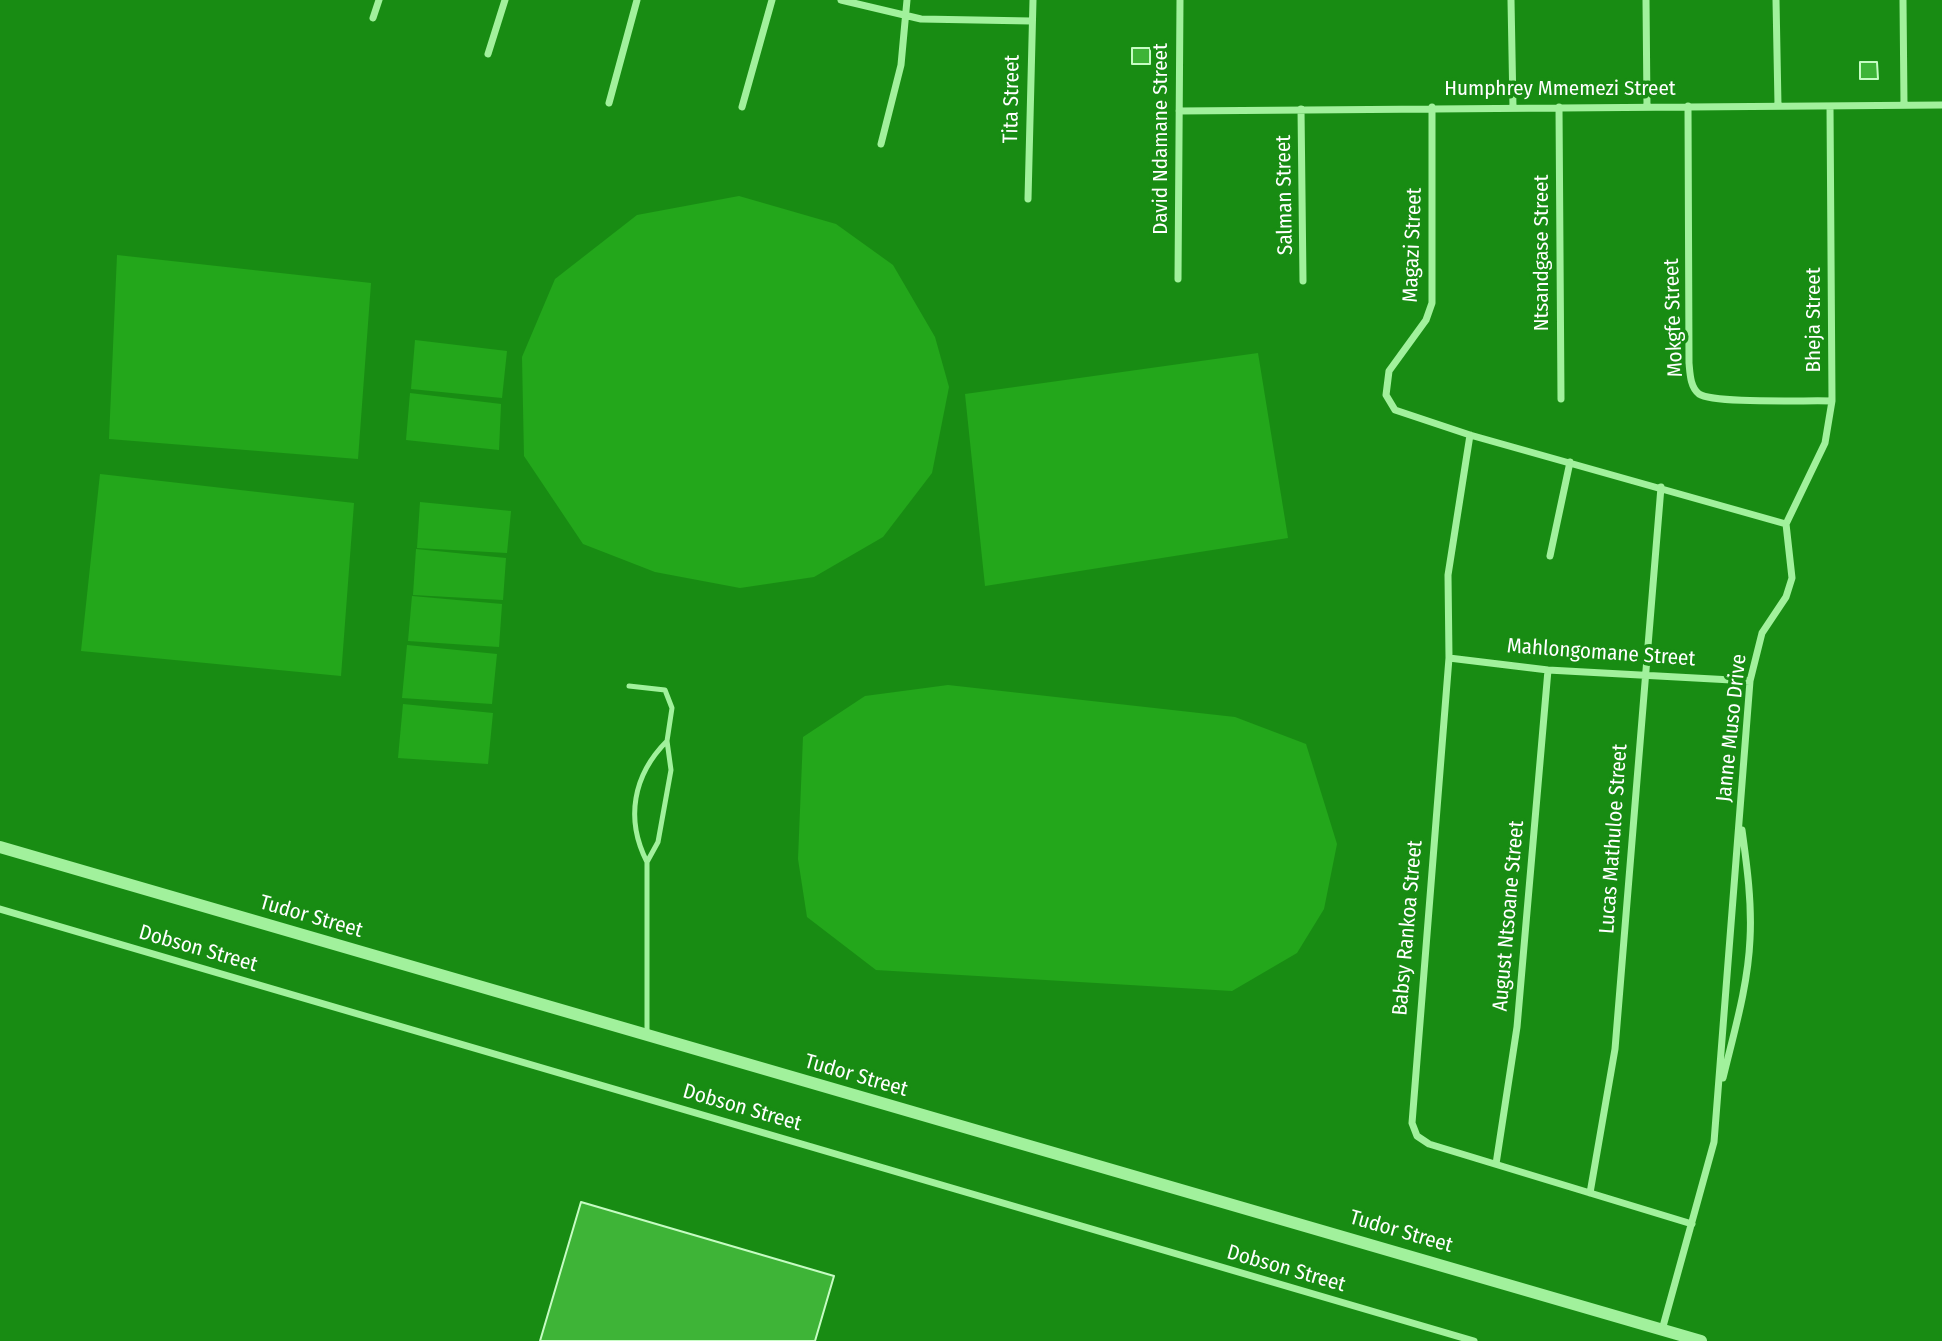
<!DOCTYPE html>
<html>
<head>
<meta charset="utf-8">
<style>
	body { margin:0 }
	canvas { display:block; background:#188c13 }
</style>
</head>
<body>
<canvas width="1942" height="1341"></canvas>
<script>
const c = document.querySelector('canvas').getContext('2d');
c.lineJoin = 'round';
function fill(path, color) {
  c.fillStyle = color;
  c.fill(path, 'evenodd');
}
function trace(path, color, width, dash) {
  c.strokeStyle = color;
  c.lineWidth = width;
  c.lineCap = dash ? 'butt' : 'round';
  c.setLineDash(dash || []);
  c.stroke(path);
}
function drawText(font, color, halo, rows, align = 'center') {
  c.font = font + ' "Fira Sans Condensed",sans-serif';
  c.lineWidth = 7;
  c.setLineDash([]);
  c.textBaseline = 'middle';
  c.strokeStyle = halo;
  c.fillStyle = color;
  for (const [text, x, y, turn = 0] of rows) {
    c.save();
    c.translate(x, y);
    c.rotate((+turn || 0) * Math.PI / 180);
    c.textAlign = isNaN(turn) ? turn : align;
    if (halo) c.strokeText(text, 0, 0);
    c.fillText(text, 0, 0);
    c.restore();
  }
}
fill(new Path2D(`
	M739,196L836,224L893,265L935,337L949,387L932,473L883,537L814,577L740,588L655,572L583,544L524,456L522,357L555,279L637,215Z
	M117,255L371,283L358,459L109,439Z
	M415,340L507,351L502,398L411,389Z
	M1258,353L1288,538L985,586L965,394Z
	M410,393L501,404L499,450L406,440Z
	M100,474L354,503L341,676L81,651Z
	M420,502L511,511L507,553L417,548Z
	M416,549L506,558L503,600L413,595Z
	M412,596L502,604L499,647L408,641Z
	M407,645L497,654L492,704L402,698Z
	M948,685L1235,717L1306,744L1337,844L1324,909L1297,953L1232,991L876,970L807,917L798,859L803,737L865,696Z
	M403,704L493,713L488,764L398,758Z`), '#23a71b');
const building = new Path2D(`
	M1132,48H1150V64H1132Z
	M1860,62H1877L1878,79H1860Z
	M581,1202L834,1276L815,1341H540Z`);
fill(building, '#3eb437');
trace(building, '#c6fcc3', 2);
trace(new Path2D(`
	M629,686L665,690L672,708L667,741L671,770L658,842L647,862
	M647,1035V862C625,819 633,775 667,741`), '#a1f19c', 5);
trace(new Path2D(`
	M841,0L921,19L1031,21
	M1511,0L1513,107
	M1646,0L1647,106
	M1776,0L1778,105
	M1903,0L1904,104
	M373,18L379,0
	M488,54L505,0
	M609,103L637,0
	M1688,106L1689,363C1690,373 1690,387 1699,394C1714,404 1809,400 1832,401
	M742,107L772,0
	M1432,107V303L1426,320L1389,371L1386,395L1395,410L1470,435L1786,524
	M1559,107L1561,399
	M1301,109L1303,281
	M1179,111L1942,105
	M881,144L901,65L907,0
	M1028,199L1033,0
	M1178,279L1180,0
	M1470,435L1448,575L1449,658L1412,1123L1417,1136L1429,1144L1692,1224
	M1786,524L1825,443L1832,401L1830,106
	M1550,556L1570,462
	M1449,658L1548,670L1750,681
	M0,909L1474,1341
	M1723,1078C1734,1032 1748,986 1750,939C1752,903 1747,866 1742,830
	M1496,1164L1517,1027L1548,670
	M1590,1193L1615,1049L1661,487
	M1662,1330L1714,1142L1750,681L1762,633L1786,597L1792,578L1786,524`), '#a1f19c', 7);
trace(new Path2D(`
	M0,847L1701,1341`), '#a1f19c', 12);
drawText('21px', '#fff', '#188c13', [
	["Humphrey Mmemezi Street",1560,89],
	["Tita Street",1012,99,-89],
	["David Ndamane Street",1161,139,-90],
	["Salman Street",1285,195,-91],
	["Magazi Street",1413,245,-88],
	["Ntsandgase Street",1542,253,-90],
	["Mokgfe Street",1674,318,-92],
	["Bheja Street",1814,320,-90],
	["Mahlongomane Street",1601,653,4],
	["Janne Muso Drive",1732,728,-84],
	["Lucas Mathuloe Street",1614,839,-86],
	["August Ntsoane Street",1509,916,-85],
	["Tudor Street",311,917,16],
	["Babsy Rankoa Street",1408,928,-85],
	["Dobson Street",198,949,16],
	["Tudor Street",856,1076,16],
	["Dobson Street",742,1108,16],
	["Tudor Street",1401,1232,16],
	["Dobson Street",1286,1269,16]
]);
</script>
</body>
</html>
